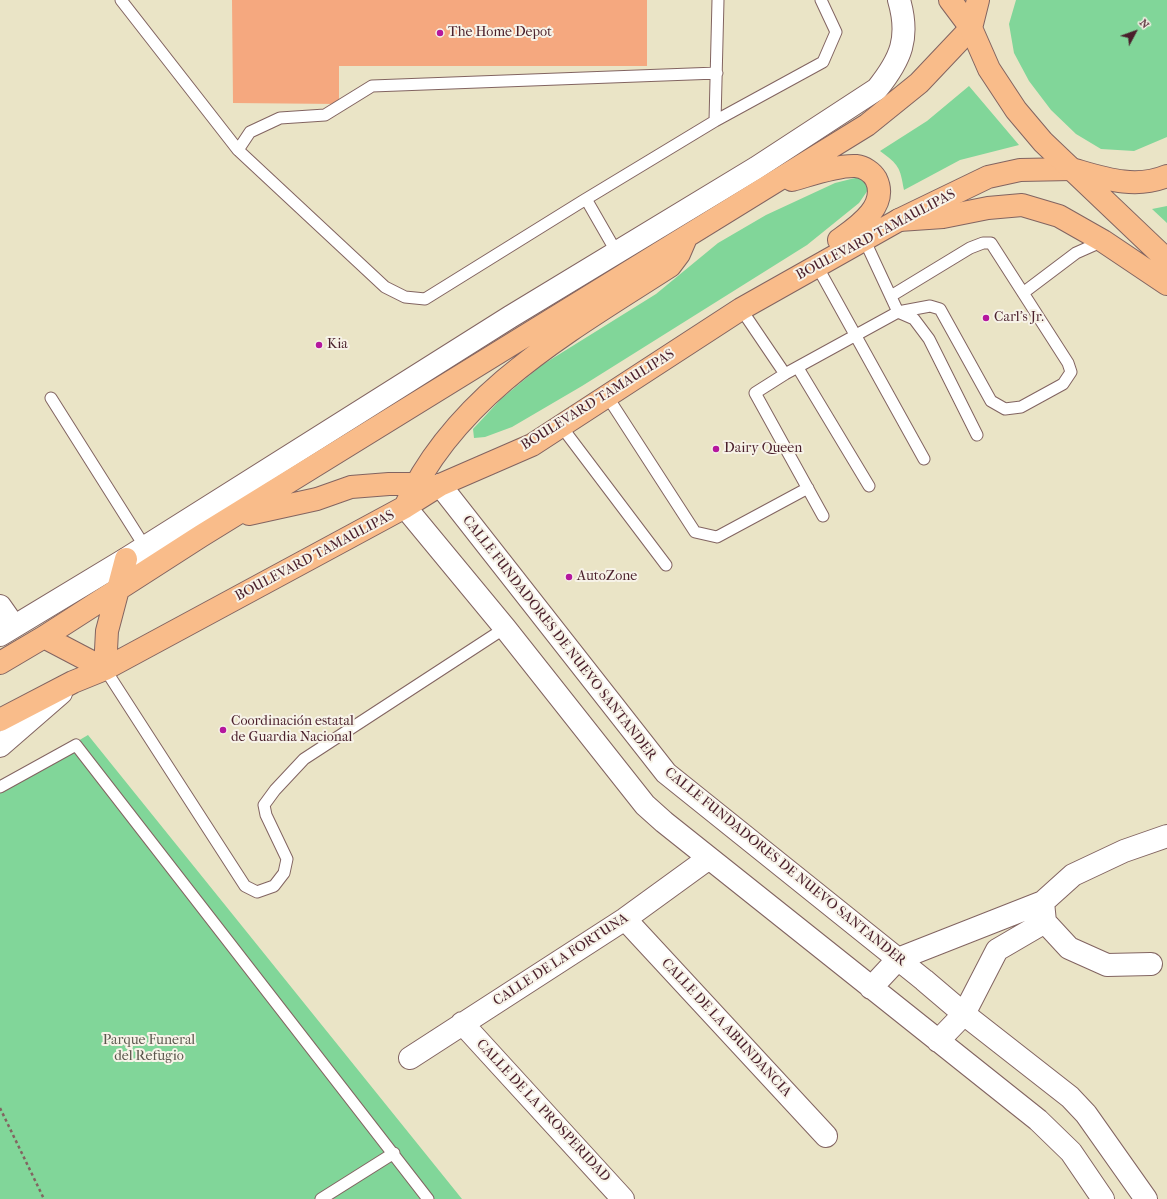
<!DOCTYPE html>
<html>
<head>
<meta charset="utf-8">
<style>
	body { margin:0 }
	#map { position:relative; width:1167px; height:1199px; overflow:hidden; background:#eae4c6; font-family:"IM FELL French Canon",serif }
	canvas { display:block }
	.north { position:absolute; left:1115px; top:12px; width:40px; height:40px; -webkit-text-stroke:3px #f7f3e8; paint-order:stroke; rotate:49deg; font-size:11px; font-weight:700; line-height:16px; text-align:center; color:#4a1f2b }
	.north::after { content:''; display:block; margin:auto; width:14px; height:18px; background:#4a1f2b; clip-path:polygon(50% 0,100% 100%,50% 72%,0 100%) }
</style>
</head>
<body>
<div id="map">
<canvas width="1167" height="1199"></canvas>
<div class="north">N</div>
</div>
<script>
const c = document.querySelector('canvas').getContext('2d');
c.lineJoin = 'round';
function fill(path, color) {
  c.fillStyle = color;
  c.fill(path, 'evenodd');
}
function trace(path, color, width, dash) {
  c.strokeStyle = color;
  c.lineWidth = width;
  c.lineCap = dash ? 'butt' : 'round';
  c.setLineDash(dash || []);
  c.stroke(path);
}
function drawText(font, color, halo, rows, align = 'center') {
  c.font = font + ' "IM FELL French Canon",serif';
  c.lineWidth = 4;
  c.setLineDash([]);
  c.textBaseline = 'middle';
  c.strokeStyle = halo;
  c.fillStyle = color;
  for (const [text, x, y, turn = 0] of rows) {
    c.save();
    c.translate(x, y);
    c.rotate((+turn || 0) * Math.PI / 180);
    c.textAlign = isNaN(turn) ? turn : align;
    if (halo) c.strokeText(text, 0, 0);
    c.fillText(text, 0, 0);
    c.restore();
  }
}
fill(new Path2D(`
	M1016,0H1167V137L1134,151L1101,149L1076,134L1051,110L1029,81L1014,53L1009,24Z
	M969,86L1019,145L960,160L904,190C900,167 899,165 880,151L927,121Z
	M859,177L867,182L868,190L859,203L807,245L582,386L512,427L485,437L474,438L473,429L501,399L542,365L656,294L718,243L766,215L835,183Z
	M1167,206V223L1152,209Z
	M88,735L462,1199H0V787Z`), '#81d699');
fill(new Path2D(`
	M232,0H647V66H339V104L233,103Z`), '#f5a87f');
const service = new Path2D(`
	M121,0L238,150
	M715,121L823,62L836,32L821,0
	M586,199L425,299L405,297L385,287L238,150L250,132L280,118L325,115L372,86L717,73
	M617,253L586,199L715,121L718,0
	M817,266L924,459
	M1023,293L1076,253L1103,241
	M891,296L970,248L983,243H991L1068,363L1071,372L1063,384L1021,407L1005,409L991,401L940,309L930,306L898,312
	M741,309L785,374L898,312L864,239
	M898,312L914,319L929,339L977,435
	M798,368L869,486
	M785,374L755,393L823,516
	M607,396L695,532L717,537L808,488
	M51,398L145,547
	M561,426L666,565
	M105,669L245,886L257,892L274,886L284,873L287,859L266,815L264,805L275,790L304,759L505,628
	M0,787L76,745L428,1199
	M321,1199L394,1153`);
const minor = new Path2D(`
	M440,485L666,773L924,980L964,1014L1070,1097L1086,1114L1146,1199
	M405,507L505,628L645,805L664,822L1038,1120L1071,1152L1103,1199
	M0,606L14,626
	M625,919L826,1136
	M1151,964L1107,965L1069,948L1045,922L1043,902L1073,875L1124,851L1167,836
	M871,988L898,959L1043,902
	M462,1023L623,1199
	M938,1041L964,1014L997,950L1045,922
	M410,1058L625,919L709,858`);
const tertiary = new Path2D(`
	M0,635L126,559L510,317L756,168L877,89C901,59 910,38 899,0
	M0,746L61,693`);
const primary = new Path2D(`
	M792,180C810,175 837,165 856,166C864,167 872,172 876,179C889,206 857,227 839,240
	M405,507C455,394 571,330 670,266L679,254L685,240
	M249,514L317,499L351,487L389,484H428
	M44,637L105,669
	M0,663L44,637L201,536L867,125L919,83L971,28
	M105,669L107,631L126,559
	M0,720L73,682L105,669L405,507L440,485L532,445L741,309L899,220L988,177L1020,170L1072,169`);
const trunk = new Path2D(`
	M950,0L971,28L989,69L1016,110L1043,142L1167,260
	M971,28L978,0
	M1075,170C1106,179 1136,189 1167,176
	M899,220L943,217L988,208L1022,205L1059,216L1103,241L1167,284`);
trace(service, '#826461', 13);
trace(minor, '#826461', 24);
trace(tertiary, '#826461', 24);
trace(primary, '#826461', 24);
trace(trunk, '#826461', 24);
trace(new Path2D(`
	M0,1108L44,1199`), '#826461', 2.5, [3, 3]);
trace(service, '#fff', 11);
trace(minor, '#fff', 22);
trace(tertiary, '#fff', 22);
trace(primary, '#f9bc8a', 22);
trace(trunk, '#f9bc8a', 22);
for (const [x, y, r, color] of [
	[440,33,4,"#b5179e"],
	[986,318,4,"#b5179e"],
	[319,345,4,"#b5179e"],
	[716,449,4,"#b5179e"],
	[569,577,4,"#b5179e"],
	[223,730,4,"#b5179e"]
]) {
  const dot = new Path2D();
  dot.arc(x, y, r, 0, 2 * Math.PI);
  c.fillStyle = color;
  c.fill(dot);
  trace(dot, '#f7f3e8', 1.5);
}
drawText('14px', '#4a1f2b', '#f7f3e8', [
	["The Home Depot",448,33],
	["Carl's Jr.",994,318],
	["Kia",327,345],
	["Dairy Queen",724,449],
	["AutoZone",577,577],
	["Coordinación estatal",231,722],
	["de Guardia Nacional",231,738]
], 'left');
drawText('14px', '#4a1f2b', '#f7f3e8', [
	["BOULEVARD TAMAULIPAS",876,235,-28],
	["BOULEVARD TAMAULIPAS",598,400,-32],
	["BOULEVARD TAMAULIPAS",315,556,-28],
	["CALLE FUNDADORES DE NUEVO SANTANDER",559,638,52],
	["CALLE FUNDADORES DE NUEVO SANTANDER",785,867,39],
	["CALLE DE LA FORTUNA",561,960,-33],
	["CALLE DE LA ABUNDANCIA",726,1028,47],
	["CALLE DE LA PROSPERIDAD",543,1111,47]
]);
drawText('14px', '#5a564c', '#f7f3e8', [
	["Parque Funeral",149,1041],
	["del Refugio",149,1057]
]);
</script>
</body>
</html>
